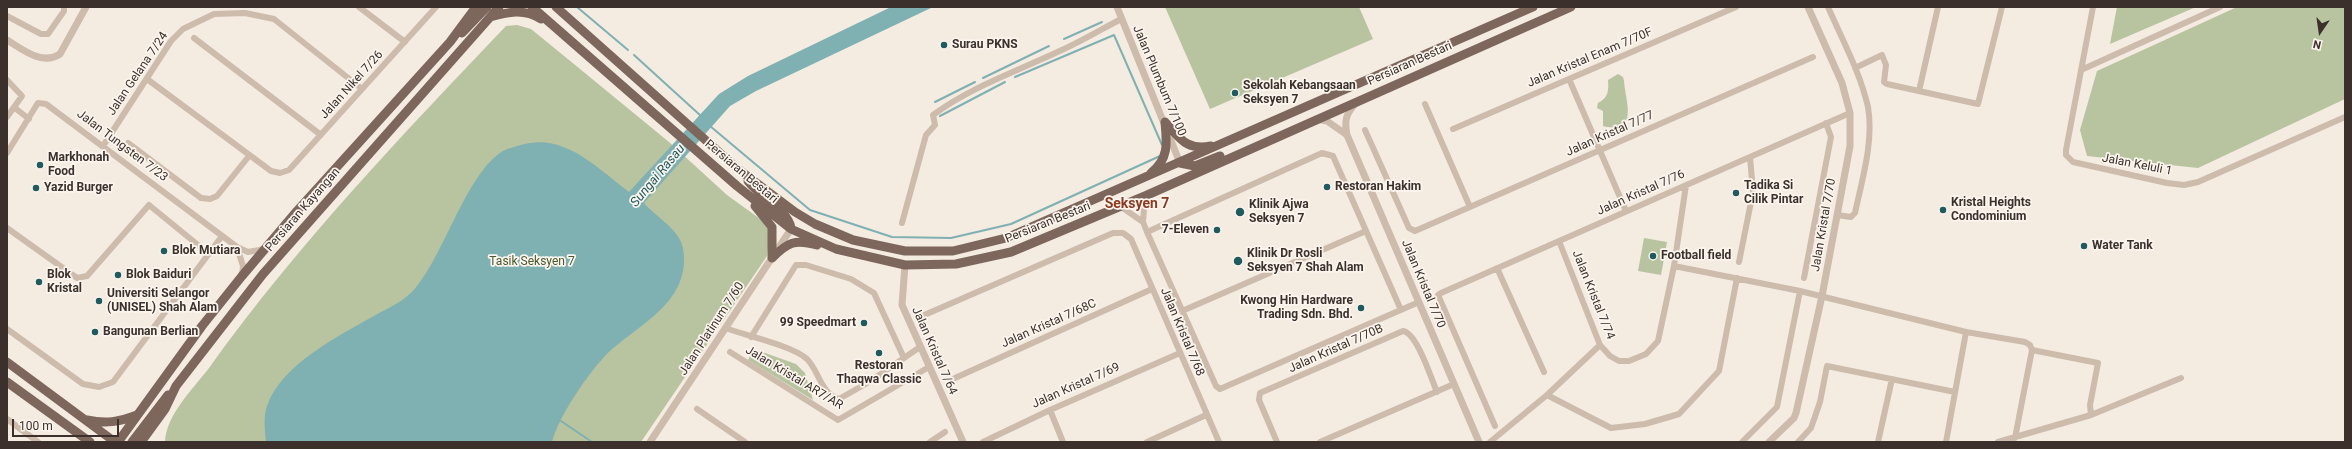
<!DOCTYPE html>
<html>
<head>
<meta charset="utf-8">
<style>
	body { margin:0 }
	#map { position:relative; width:2352px; height:449px; overflow:hidden; background:#f4ebe1; font-family:Roboto,sans-serif }
	canvas { display:block }
	.frame { position:absolute; inset:0; border:8px solid #3b302b; pointer-events:none }
	.north { position:absolute; left:2300px; top:12px; width:40px; height:40px; -webkit-text-stroke:3px #fbf5ee; paint-order:stroke; rotate:193deg; font-size:11px; font-weight:700; line-height:16px; text-align:center; color:#3b302b }
	.north::after { content:''; display:block; margin:auto; width:14px; height:18px; background:#3b302b; clip-path:polygon(50% 0,100% 100%,50% 72%,0 100%) }
	.scale { position:absolute; left:12px; top:419px; width:107px; height:18px; box-sizing:border-box; border:2px solid #3b302b; border-top:0; padding-left:5px; font-size:12px; line-height:14px; white-space:nowrap; color:#3b302b; -webkit-text-stroke:3px #fbf5ee; paint-order:stroke }
</style>
</head>
<body>
<div id="map">
<canvas width="2352" height="449"></canvas>
<div class="frame"></div>
<div class="north">N</div>
<div class="scale">100 m</div>
</div>
<script>
const c = document.querySelector('canvas').getContext('2d');
c.lineJoin = 'round';
function fill(path, color) {
  c.fillStyle = color;
  c.fill(path, 'evenodd');
}
function trace(path, color, width, dash) {
  c.strokeStyle = color;
  c.lineWidth = width;
  c.lineCap = dash ? 'butt' : 'round';
  c.setLineDash(dash || []);
  c.stroke(path);
}
function drawText(font, color, halo, rows, align = 'center') {
  c.font = font + ' Roboto,sans-serif';
  c.lineWidth = 3.5;
  c.setLineDash([]);
  c.textBaseline = 'middle';
  c.strokeStyle = halo;
  c.fillStyle = color;
  for (const [text, x, y, turn = 0] of rows) {
    c.save();
    c.translate(x, y);
    c.rotate((+turn || 0) * Math.PI / 180);
    c.textAlign = isNaN(turn) ? turn : align;
    if (halo) c.strokeText(text, 0, 0);
    c.fillText(text, 0, 0);
    c.restore();
  }
}
fill(new Path2D(`
	M1165,7H1359L1373,39L1210,109Z
	M2117,7H2196L2110,44Z
	M2237,7H2345V99L2198,168L2087,156L2080,130L2097,71Z
	M517,25L531,29L569,60L669,142L727,195L763,221L770,231L767,256L641,442H165C166,415 193,389 209,368C297,245 402,135 506,26Z
	M1618,74L1623,77L1624,81C1625,100 1640,135 1603,126V111L1597,108L1598,103C1608,98 1609,91 1608,80Z
	M1644,238L1667,242L1661,275L1638,271Z
	M754,349L796,364L805,373L813,400L748,360Z`), '#b8c4a0');
fill(new Path2D(`
	M891,7H933L756,91L730,106L644,203C655,216 674,226 681,242C684,249 684,256 684,263C681,309 633,327 604,357C586,377 559,416 552,442H266C265,431 263,417 267,406C281,365 338,336 374,316C386,309 402,302 412,292C444,258 465,174 503,151C508,148 515,147 521,145C564,132 597,168 629,192L719,94L748,76Z`), '#7fb0b2');
trace(new Path2D(`
	M577,7L628,50
	M1064,39L1102,22
	M634,55L701,116
	M1015,77L1114,35L1162,145
	M983,78L1049,46
	M935,102L975,82
	M940,116L1005,82
	M710,126L810,210L892,237L951,238L1011,224L1160,156
	M561,421L592,442`), '#7fb0b2', 2);
trace(new Path2D(`
	M359,7L405,42
	M1828,7C1842,39 1860,72 1868,107C1874,141 1862,180 1855,213L1851,217L1837,215
	M2093,7L2066,150V155L2073,162L2167,183L2184,185L2198,182L2345,117
	M7,16L41,34H48L64,11V7
	M194,38L321,135
	M1855,68L1882,55L1886,65L1884,82L1887,84L1978,104L2002,7
	M2081,70L2220,7
	M147,79L271,171L280,173L289,170L436,7
	M1569,79L1626,211
	M7,80L22,96L7,117
	M1919,91L1938,7
	M1425,104L1470,207
	M15,108L29,119
	M1453,129L1736,7
	M1365,130L1409,228L1415,231L1813,57
	M128,143L201,198L210,199L217,196L249,156
	M103,146L171,41L183,29L214,14L245,13L274,19L362,89
	M7,153L36,106L38,103L46,104L237,247L248,252L265,249
	M1145,196L1143,222L1147,232L1216,386L1220,389L1419,302
	M1120,206L1143,222
	M902,223L926,135L935,125L933,115C972,86 1020,70 1064,49C1084,40 1102,29 1121,19
	M7,228L77,278L87,276L149,205L209,254
	M1147,232L1322,153L1333,156L1401,310
	M1559,241L1600,345L1610,356L1619,361H1629L1646,354L1658,341L1674,266L1686,185
	M237,247L243,266L242,276
	M1739,262L1753,192L1750,157
	M1674,266L1800,291L1966,332L1946,442
	M1497,268L1544,372
	M1804,278L1831,137L1826,123
	M1182,311L1366,231
	M922,316L1113,233H1123L1131,239L1219,442
	M725,328C745,335 793,346 807,359C819,371 821,394 839,399L869,382L920,347
	M7,329L83,384L99,387L113,382L222,236
	M1966,332L2025,342L2030,345L2032,350L2015,438
	M751,337L796,265H806L851,279L874,293L904,358
	M2032,350L2098,363L2090,405L2091,415
	M730,352L838,420L929,367
	M955,378L1152,289
	M1547,395L1611,428L1645,424L1679,414L1719,371L1737,278
	M697,409L745,442
	M1050,410L1063,442
	M7,419L38,442
	M1495,426L1438,295L1441,293L1850,113
	M930,442L945,432
	M983,442L1050,410L1180,353
	M1147,442L1206,415
	M1277,442L1259,400L1260,393L1403,331C1417,333 1431,378 1437,392
	M1320,442L1454,384
	M1490,442L1547,395L1600,345
	M1742,442L1777,407L1800,291
	M1798,442L1811,428L1820,402L1827,366L1955,392
	M1878,442L1892,379
	M1998,442L2091,415L2181,378`), '#cdbbac', 6);
trace(new Path2D(`
	M1117,7L1180,163
	M7,40C22,49 42,66 60,54L86,7
	M1356,103C1346,114 1344,120 1347,135L1479,442
	M1317,119L1327,121L1347,135
	M905,265L902,305L963,442
	M650,442L791,229
	M1769,442L1794,418L1796,413L1822,296L1850,146V113L1842,83L1808,7`), '#cdbbac', 7);
trace(new Path2D(`
	M532,7L737,186L791,229L836,249L905,265L956,264L1011,252L1145,196L1571,7
	M556,7L738,169L795,212L815,224L853,240L905,251H953L1006,238L1533,7
	M490,17C508,12 524,8 541,19
	M462,33L487,7
	M1165,122C1180,138 1186,151 1211,146
	M1180,163L1195,166L1220,156
	M1151,173C1169,159 1167,143 1165,122
	M748,181C760,197 788,210 791,228
	M755,206L772,227V258
	M772,258C788,242 795,239 817,245
	M7,362L115,442
	M7,382L90,442
	M87,420C106,424 119,422 137,415
	M118,442L202,326L242,276L297,211L450,42L476,7
	M132,442L168,395
	M141,442L165,409L176,386L263,274L499,7`), '#7d675c', 9);
for (const [x, y, r, color] of [
	[944,45,4,"#1f5a5e"],
	[1235,93,4,"#1f5a5e"],
	[40,165,4,"#1f5a5e"],
	[1327,187,4,"#1f5a5e"],
	[36,188,4,"#1f5a5e"],
	[1736,193,4,"#1f5a5e"],
	[1943,210,4,"#1f5a5e"],
	[1240,212,5,"#1f5a5e"],
	[1217,230,4,"#1f5a5e"],
	[2084,246,4,"#1f5a5e"],
	[164,251,4,"#1f5a5e"],
	[1653,256,4,"#1f5a5e"],
	[1238,261,5,"#1f5a5e"],
	[118,275,4,"#1f5a5e"],
	[39,282,4,"#1f5a5e"],
	[99,301,4,"#1f5a5e"],
	[1361,308,4,"#1f5a5e"],
	[864,323,4,"#1f5a5e"],
	[95,332,4,"#1f5a5e"],
	[879,353,4,"#1f5a5e"]
]) {
  const dot = new Path2D();
  dot.arc(x, y, r, 0, 2 * Math.PI);
  c.fillStyle = color;
  c.fill(dot);
  trace(dot, '#fbf5ee', 1.5);
}
drawText('bold 12px', '#3b302b', '#fbf5ee', [
	["Surau PKNS",952,45],
	["Sekolah Kebangsaan",1243,86],
	["Seksyen 7",1243,100],
	["Markhonah",48,158],
	["Food",48,172],
	["Tadika Si",1744,186],
	["Cilik Pintar",1744,200],
	["Restoran Hakim",1335,187],
	["Yazid Burger",44,188],
	["Kristal Heights",1951,203],
	["Condominium",1951,217],
	["Klinik Ajwa",1249,205],
	["Seksyen 7",1249,219],
	["7-Eleven",1209,230,"right"],
	["Water Tank",2092,246],
	["Blok Mutiara",172,251],
	["Klinik Dr Rosli",1247,254],
	["Seksyen 7 Shah Alam",1247,268],
	["Football field",1661,256],
	["Blok",47,275],
	["Kristal",47,289],
	["Blok Baiduri",126,275],
	["Universiti Selangor",107,294],
	["(UNISEL) Shah Alam",107,308],
	["Kwong Hin Hardware",1353,301,"right"],
	["Trading Sdn. Bhd.",1353,315,"right"],
	["99 Speedmart",856,323,"right"],
	["Bangunan Berlian",103,332],
	["Restoran",879,366,"center"],
	["Thaqwa Classic",879,380,"center"]
], 'left');
drawText('12px', '#3b302b', '#fbf5ee', [
	["Jalan Kristal Enam 7/70F",1590,58,-23],
	["Persiaran Bestari",1410,64,-24],
	["Jalan Gelana 7/24",138,74,-56],
	["Jalan Plumbum 7/100",1159,81,67],
	["Jalan Nikel 7/26",352,85,-48],
	["Jalan Kristal 7/77",1610,134,-24],
	["Jalan Tungsten 7/23",122,146,37],
	["Jalan Keluli 1",2137,165,11],
	["Persiaran Bestari",741,172,40],
	["Jalan Kristal 7/76",1641,193,-24],
	["Persiaran Kayangan",303,210,-49],
	["Persiaran Bestari",1048,223,-22],
	["Jalan Kristal 7/70",1824,225,-80],
	["Jalan Kristal 7/70",1423,284,67],
	["Jalan Kristal 7/74",1593,295,68],
	["Jalan Kristal 7/68C",1049,324,-24],
	["Jalan Platinum 7/60",712,329,-57],
	["Jalan Kristal 7/68",1182,332,67],
	["Jalan Kristal 7/70B",1336,349,-24],
	["Jalan Kristal 7/64",934,351,66],
	["Jalan Kristal AR7/AR",794,378,31],
	["Jalan Kristal 7/69",1076,386,-24]
]);
drawText('12px', '#4a5a2e', '#fbf5ee', [
	["Tasik Seksyen 7",532,262]
]);
drawText('italic 13px', '#1f5a5e', '#fbf5ee', [
	["Sungai Rasau",658,176,-50]
]);
drawText('bold 14px', '#8c3b22', '#fbf5ee', [
	["Seksyen 7",1137,204]
]);
</script>
</body>
</html>
